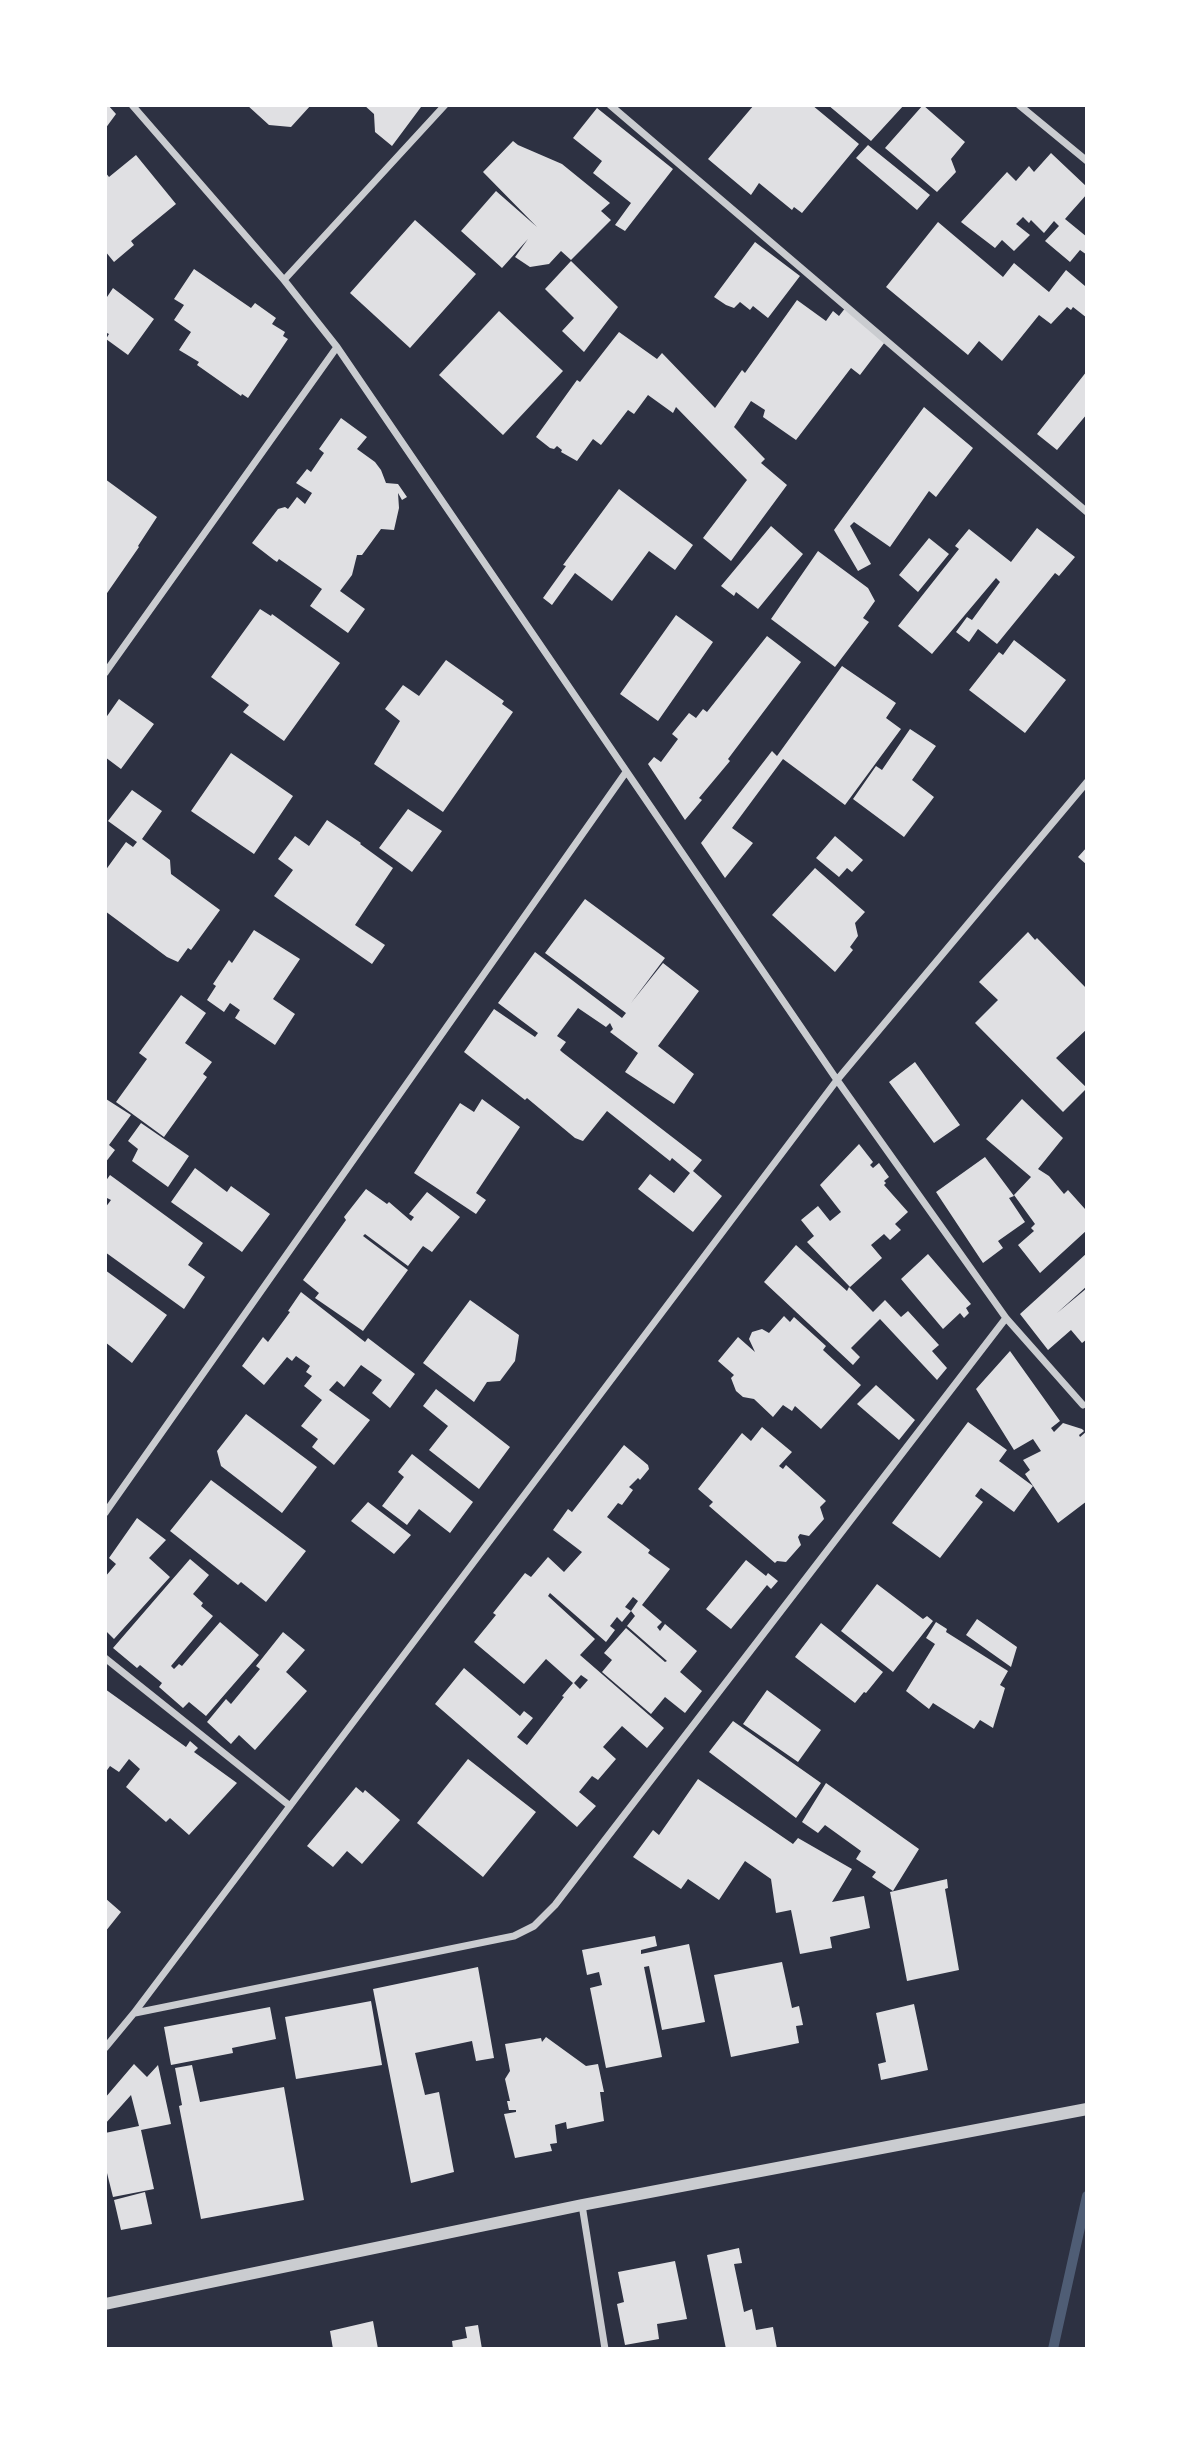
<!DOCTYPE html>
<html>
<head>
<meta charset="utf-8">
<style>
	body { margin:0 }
	#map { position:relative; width:1192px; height:2454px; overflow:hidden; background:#2d3142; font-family:"PT Sans Narrow",sans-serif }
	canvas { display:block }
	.frame { position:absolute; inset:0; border:107px solid #fff; pointer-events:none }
</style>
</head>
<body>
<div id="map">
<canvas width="1192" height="2454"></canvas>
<div class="frame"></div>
</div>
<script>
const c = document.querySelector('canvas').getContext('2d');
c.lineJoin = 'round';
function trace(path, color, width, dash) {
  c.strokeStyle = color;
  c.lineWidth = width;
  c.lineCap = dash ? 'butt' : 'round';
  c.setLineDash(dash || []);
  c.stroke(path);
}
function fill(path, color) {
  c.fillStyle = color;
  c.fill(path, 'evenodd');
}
trace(new Path2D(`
	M1053,2349L1087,2196`), '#4f5d75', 10);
fill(new Path2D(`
	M105,105H108L116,114L105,129Z
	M247,105H311L291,127L269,125Z
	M364,105H418L421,107L392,146L375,132L374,114Z
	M754,105H812L859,144L802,213L794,207L792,210L759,183L751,195L708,159Z
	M828,105H904L871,141Z
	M923,105L965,142L951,159L956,172L937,192L885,148Z
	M597,108L673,169L625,231L615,225L631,203L593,173L602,161L573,138Z
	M513,141L518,145L562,164L610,203L601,211L611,220L571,260L561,251L549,264L530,267L515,257L528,239L502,268L461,231L496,191L537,227L483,172Z
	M868,145L930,195L917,210L856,158Z
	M1051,153L1087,187V194L1065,219L1087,237V255L1080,250L1070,262L1045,241L1059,226L1054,221L1044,233L1031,220L1029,223L1023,217L1016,224L1030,235L1014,251L1002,240L995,248L961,222L1007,172L1016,181L1029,166L1034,172Z
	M136,155L176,204L131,241L134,245L114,262L105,251V172L109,177Z
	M415,220L476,274L410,348L350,293Z
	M938,222L1003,277L1014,263L1049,292L1066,270L1085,286L1087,285V318L1073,307L1071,310L1067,307L1051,324L1039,315L1002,361L979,341L968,355L886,287Z
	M755,242L800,276L768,318L753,306L750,310L740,302L734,308L726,305L714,297Z
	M571,261L618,307L584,352L562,331L574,318L545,289Z
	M194,269L251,308L255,303L276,318L272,324L285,332L283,336L288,339L248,398L242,394L241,396L197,365L199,362L179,350L191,332L174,320L184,305L174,299Z
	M113,288L154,319L128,355L106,339L109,334L105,332V300Z
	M797,300L826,321L833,311L839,316L846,307L885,342L860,375L851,368L796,440L763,417L765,410L751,401L734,427L765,459L761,463L787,485L731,561L703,538L747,480L676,407L673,413L648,395L634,414L628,410L601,445L593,439L577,461L561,452L562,450L557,446L554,449L550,448L536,437L577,380L580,382L619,332L657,359L662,353L715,408L742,370L745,373Z
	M499,311L563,371L503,435L439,375Z
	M1087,371V414L1057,450L1037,434Z
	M924,407L973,448L936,497L929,491L890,547L854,522L850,526L871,564L858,571L834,530Z
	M341,418L367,437L357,449L375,462L381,470L386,483L398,484L407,497L402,500L398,493L399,508L394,530L381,529L362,555H357L352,575L340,591L365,609L348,633L310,606L322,589L279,559L277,562L274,560L252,543L278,509L285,507L288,509L297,497L305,504L312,493L296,483L307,469L311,472L324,453L319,449Z
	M105,479L157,517L138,546L139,547L105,596Z
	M619,489L693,545L675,570L649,551L612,601L575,573L552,605L543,598L566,566L563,565Z
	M771,526L803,554L758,609L736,592L734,596L721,586Z
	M1037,528L1075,557L1059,576L1055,573L997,644L978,629L969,642L956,632L967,617L972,620L1000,582L996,578L932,654L898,626L959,549L955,546L969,529L1011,562Z
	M929,538L949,554L918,592L899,575Z
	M818,551L868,588L875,601L863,618L869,622L835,667L771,619Z
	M260,609L271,616L272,614L340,663L284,741L243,712L249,705L211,677Z
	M676,615L713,642L658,721L620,694Z
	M767,636L801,662L728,759L730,761L699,798L702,800L685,820L648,764L654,757L661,762L678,739L672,734L689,713L696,718L703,709L707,712Z
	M1014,640L1066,680L1025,733L969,690L999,652L1003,655Z
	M446,660L504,701L502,704L513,712L443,812L374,764L400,721L385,709L403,685L419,696Z
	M842,666L896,703L886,718L901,729L845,805L783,759L732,828L753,843L725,878L701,843L772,751L777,756Z
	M119,699L154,724L121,769L105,757V719Z
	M910,729L936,746L912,780L934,797L904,837L853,799L876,766L882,770Z
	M231,753L293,796L254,854L191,811Z
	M132,790L162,811L142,839L170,860L171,874L220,910L191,950L188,948L178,962L167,957L105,911V871L126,842L133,847L137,842L108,821Z
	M408,809L442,831L412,872L379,848Z
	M327,820L361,843L360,844L393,868L355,925L385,945L372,964L274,896L293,870L278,859L295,836L309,846Z
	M835,836L863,860L852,872L847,868L839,877L816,858Z
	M1087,847V865L1078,857Z
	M815,868L865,912L855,923L858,936L850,947L853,950L835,972L772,915Z
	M585,899L665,958L631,1003L663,963L699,991L658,1046L694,1074L674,1104L625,1072L638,1053L610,1032L613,1029L610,1023L606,1027L578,1008L557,1036L566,1042L560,1050L562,1052L702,1160L693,1171L722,1196L693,1232L638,1189L650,1174L674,1193L690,1173L672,1158L670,1161L607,1111L583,1141L575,1138L527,1098L525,1100L464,1052L494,1009L535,1037L538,1033L498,1003L535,952L622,1018L626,1013L545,953Z
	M254,930L300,959L273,999L295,1014L275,1045L235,1018L240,1010L230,1003L224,1012L207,1000L216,986L213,984L229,960L232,963Z
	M1028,932L1035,940L1037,938L1087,989V1029L1056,1058L1087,1088L1063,1112L975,1023L998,1000L979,982Z
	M181,995L206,1013L185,1043L212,1062L203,1074L207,1077L164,1137L116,1102L147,1059L139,1053Z
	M915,1062L960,1125L934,1143L889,1082Z
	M106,1099L131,1115L109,1145L115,1150L105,1163Z
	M482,1099L520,1127L476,1193L486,1200L476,1214L414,1173L460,1103L474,1112Z
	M1022,1099L1063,1138L1038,1169L1049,1176L1064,1194L1068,1190L1085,1209L1087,1208V1230L1040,1273L1018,1245L1034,1231L1031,1228L1035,1224L1014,1195L1031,1177L986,1139Z
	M141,1123L189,1156L168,1187L132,1161L138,1149L128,1141Z
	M859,1144L873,1162L870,1165L873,1168L879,1163L889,1177L884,1181L886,1183L884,1185L908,1212L895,1224L901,1230L890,1240L884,1234L871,1245L882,1258L850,1287L807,1242L814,1236L801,1220L818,1206L830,1221L841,1212L820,1185Z
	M985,1157L1014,1196L1009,1198L1025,1222L998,1241L1003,1248L983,1263L936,1192Z
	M195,1168L227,1192L231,1186L270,1214L242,1252L171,1202Z
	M110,1175L203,1243L188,1265L205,1277L184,1309L105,1252V1208L111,1200L105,1197V1182Z
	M366,1189L387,1204L389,1202L411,1221L414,1217L409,1214L427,1192L460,1217L432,1252L423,1246L408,1266L365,1234L363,1236L408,1270L363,1331L315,1298L319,1293L303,1280L346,1220L344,1217Z
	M796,1245L847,1291L849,1287L873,1312L885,1300L901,1317L908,1311L939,1345L932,1351L947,1368L937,1380L880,1319L851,1348L860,1357L853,1365L764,1282Z
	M1087,1253V1286L1057,1313L1087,1288V1339L1082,1343L1071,1330L1048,1350L1020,1314Z
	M928,1254L971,1304L966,1308L969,1313L964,1318L960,1313L943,1329L901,1279Z
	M105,1270L167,1315L132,1363L105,1342Z
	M301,1292L365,1342L368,1338L415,1374L390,1408L372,1393L382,1380L361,1365L344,1387L337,1381L329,1390L370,1420L334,1465L312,1447L318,1439L301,1426L322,1400L304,1386L312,1376L306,1372L310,1366L296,1356L292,1361L287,1357L264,1385L242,1366L263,1337L268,1342L290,1312L288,1311Z
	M470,1300L519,1335L515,1361L500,1381L487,1382L474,1402L423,1363Z
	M784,1316L790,1322L794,1317L826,1346L823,1350L861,1385L821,1429L795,1406L792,1411L783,1405L773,1417L754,1399L743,1397L736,1391L731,1378L734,1375L718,1361L738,1337L755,1352L749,1339L752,1332L762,1329L769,1333Z
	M1010,1351L1060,1421L1051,1428L1054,1432L1063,1423L1082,1429L1084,1431L1079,1435L1080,1437L1087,1431V1501L1058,1523L1025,1474L1030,1470L1023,1460L1041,1451L1033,1439L1014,1450L976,1389Z
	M876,1385L915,1420L899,1440L857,1404Z
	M436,1389L510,1447L479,1489L429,1450L448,1426L423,1406Z
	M246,1414L317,1467L282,1513L221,1466L217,1451Z
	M968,1422L1007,1450L999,1461L1033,1486L1014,1512L981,1488L975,1496L983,1502L940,1558L892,1523Z
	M762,1427L792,1452L779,1466L783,1469L786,1465L826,1501L820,1507L824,1519L809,1536L800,1534L798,1537L801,1545L786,1562L777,1561L775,1563L709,1506L713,1502L698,1489L742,1433L751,1441Z
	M624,1445L648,1465L649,1469L640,1480L638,1478L629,1487L633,1490L622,1505L618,1503L607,1517L650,1550L648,1553L670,1569L642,1605L662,1622L657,1627L660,1631L665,1624L697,1651L680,1672L702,1691L685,1713L665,1697L651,1714L602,1672L612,1660L604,1653L626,1628L665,1662L667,1661L627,1626L635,1616L631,1611L622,1622L617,1617L610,1626L615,1630L606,1642L550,1593L548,1596L595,1639L580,1655L664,1728L647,1748L622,1726L603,1747L616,1759L598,1780L592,1776L579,1792L596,1806L577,1827L435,1704L464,1668L520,1716L524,1711L533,1718L517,1737L527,1745L564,1697L562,1696L573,1683L546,1659L524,1684L474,1642L496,1615L493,1613L525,1573L531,1577L548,1557L564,1572L582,1552L553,1530L568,1509L572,1512ZM633,1597L638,1601L631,1611L625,1607ZM581,1675L588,1680L580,1689L574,1683Z
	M412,1454L473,1502L450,1533L419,1509L407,1525L382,1506L404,1477L398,1472Z
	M211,1480L306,1551L266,1602L241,1582L238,1585L170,1531Z
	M368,1502L411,1535L394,1554L351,1521Z
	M137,1518L166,1540L149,1558L170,1577L114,1639L105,1630V1577L116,1564L109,1558Z
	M190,1559L209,1575L193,1594L203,1603L201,1606L213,1616L171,1666L174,1669L179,1664L182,1666L220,1622L259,1655L206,1716L189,1702L183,1708L159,1687L162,1683L140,1665L137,1668L113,1648Z
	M746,1560L766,1576L768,1573L778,1581L771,1589L767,1585L731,1629L706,1609Z
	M877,1584L923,1619L927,1616L933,1621L893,1672L841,1631Z
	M977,1619L1017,1647L1011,1667L966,1635Z
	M936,1622L947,1629L946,1632L1008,1671L1000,1685L1005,1688L993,1728L980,1720L974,1729L933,1703L929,1709L906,1691L935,1644L926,1638Z
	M821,1623L883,1672L866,1693L864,1692L855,1703L795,1657Z
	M283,1632L305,1650L286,1672L307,1691L255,1750L239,1735L231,1744L207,1722L226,1699L231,1704L260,1669L256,1666Z
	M105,1689L186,1747L190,1741L198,1748L194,1752L237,1783L189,1835L170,1818L166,1822L126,1787L140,1769L129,1759L119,1772L110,1766L105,1773Z
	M767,1690L821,1730L798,1762L743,1724Z
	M733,1721L821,1783L796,1818L709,1752Z
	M468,1759L536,1812L483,1877L417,1823Z
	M698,1779L793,1844L798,1838L852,1869L832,1902L864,1896L870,1928L830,1937L832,1948L800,1954L791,1910L776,1913L771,1879L745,1861L719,1900L688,1879L681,1889L633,1857L653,1830L659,1835Z
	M826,1783L919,1849L893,1891L872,1877L876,1872L856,1859L861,1851L825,1825L818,1833L802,1822Z
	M356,1787L363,1793L365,1790L400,1820L362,1864L347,1851L333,1867L307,1846Z
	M947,1879L948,1888L945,1889L959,1970L907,1981L890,1892Z
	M105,1898L121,1912L105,1932Z
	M655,1936L657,1946L641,1950V1954L689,1944L705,2022L662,2030L649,1966L644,1967L662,2057L606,2068L590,1988L602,1985L599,1972L587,1975L582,1950Z
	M782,1962L792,2008L799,2006L803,2025L796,2026L799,2043L731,2057L714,1975Z
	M478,1967L494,2058L476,2061L472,2041L415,2053L425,2095L439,2092L454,2172L411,2183L373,1989Z
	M371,2001L382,2065L296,2079L285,2017Z
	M914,2004L928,2070L881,2080L878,2064L886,2062L876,2013Z
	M270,2007L276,2039L232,2048L233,2053L171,2065L164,2027Z
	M546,2037L586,2066L598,2064L604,2092H600L604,2121L567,2129L566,2122L555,2125L557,2143L550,2144L552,2151L515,2158L504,2114L516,2112V2110H509L507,2101H510L505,2079L510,2071L505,2044L541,2038L542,2042Z
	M134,2064L147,2077L158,2065L171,2124L141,2130L154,2189L113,2197L105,2165V2133L139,2126L131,2095L105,2124V2098Z
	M192,2065L200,2102L284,2087L304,2200L201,2219L179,2106L182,2105L175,2068Z
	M145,2192L152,2224L121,2230L114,2200Z
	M739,2248L742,2263L734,2264L744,2312L752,2309L756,2330L773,2327L777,2349H726L707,2255Z
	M675,2261L687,2319L657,2324L659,2339L625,2345L617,2304L624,2302L618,2272Z
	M373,2321L378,2349H333L330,2331Z
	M478,2325L482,2349H453L452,2341L467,2338L465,2327Z`), '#e0e0e3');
trace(new Path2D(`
	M132,105L284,280L337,347L837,1080L1006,1318L1083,1405
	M610,105L1087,512
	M1019,105L1087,161
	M284,280L445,105
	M105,673L337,347
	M105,1513L626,772
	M105,1658L290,1806
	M135,2013L514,1936L534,1926L555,1905L1006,1318
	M105,2048L134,2013L837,1080L1087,782
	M582,2205L605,2349`), '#caccd0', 7);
trace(new Path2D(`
	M105,2304L582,2205L1087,2109`), '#caccd0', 12);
</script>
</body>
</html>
